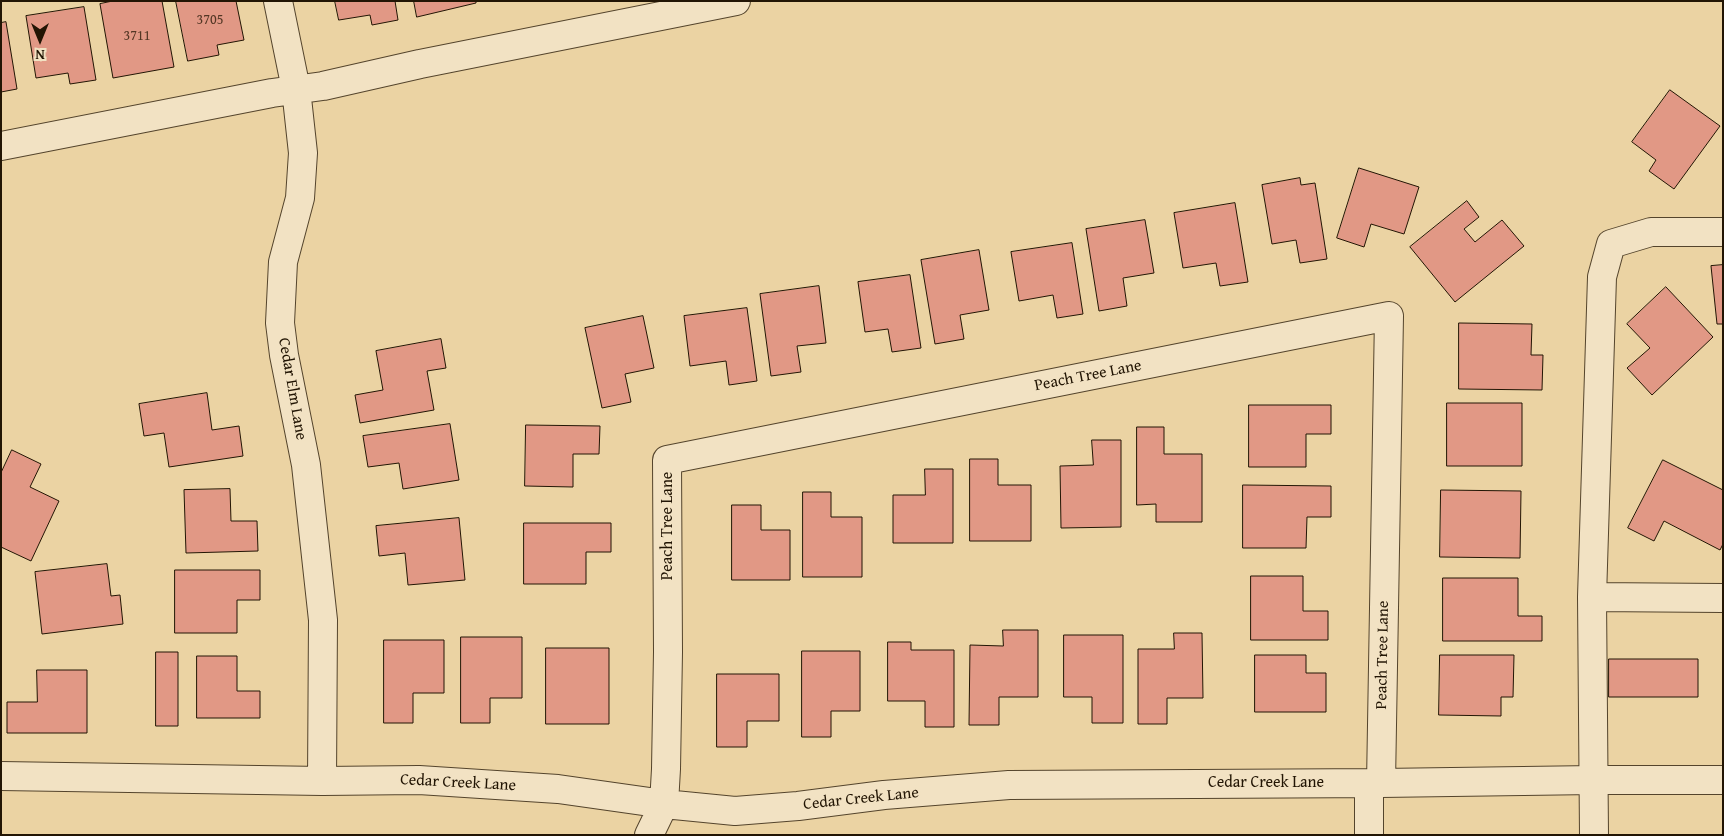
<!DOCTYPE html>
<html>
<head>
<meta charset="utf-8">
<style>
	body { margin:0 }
	#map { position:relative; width:1724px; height:836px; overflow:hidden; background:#ebd3a3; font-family:"Gentium Book Plus",serif }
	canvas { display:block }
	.frame { position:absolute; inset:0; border:2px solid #221504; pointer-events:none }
	.north { position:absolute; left:15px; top:15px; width:50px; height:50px; -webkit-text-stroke:4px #f2e2c3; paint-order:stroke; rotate:180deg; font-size:14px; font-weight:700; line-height:20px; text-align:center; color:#221504 }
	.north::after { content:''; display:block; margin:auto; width:18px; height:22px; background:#221504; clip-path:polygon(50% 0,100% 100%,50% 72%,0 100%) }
</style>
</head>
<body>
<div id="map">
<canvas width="1724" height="836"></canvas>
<div class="frame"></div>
<div class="north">N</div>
</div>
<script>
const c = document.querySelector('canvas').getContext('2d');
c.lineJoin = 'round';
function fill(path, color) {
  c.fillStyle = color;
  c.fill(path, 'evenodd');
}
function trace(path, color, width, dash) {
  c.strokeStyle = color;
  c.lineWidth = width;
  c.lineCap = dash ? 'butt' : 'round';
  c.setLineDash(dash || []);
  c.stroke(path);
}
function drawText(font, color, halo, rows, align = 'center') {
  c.font = font + ' "Gentium Book Plus",serif';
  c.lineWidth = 4.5;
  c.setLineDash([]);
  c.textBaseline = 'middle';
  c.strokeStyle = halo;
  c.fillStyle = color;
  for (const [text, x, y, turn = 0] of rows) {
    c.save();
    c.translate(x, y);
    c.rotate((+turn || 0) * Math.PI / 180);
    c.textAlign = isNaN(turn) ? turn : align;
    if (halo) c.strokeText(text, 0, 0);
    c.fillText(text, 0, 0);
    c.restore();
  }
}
const building = new Path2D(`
	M113,1H162L174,67L113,78L100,4Z
	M176,1H236L244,40L217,45L219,55L188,61Z
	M335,1H395L398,20L372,25L370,15L339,20Z
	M414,1H476V3L417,17Z
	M84,7L96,80L70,84L68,73L36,78L26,16Z
	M6,22L17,89L1,92V23Z
	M1670,90L1720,126L1674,189L1649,171L1656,160L1632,142Z
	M1359,168L1419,187L1404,234L1371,224L1364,247L1337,238Z
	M1300,178L1301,185L1315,183L1327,259L1300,263L1296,240L1272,244L1262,185Z
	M1467,201L1479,217L1464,229L1475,242L1502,220L1524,246L1455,302L1410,247Z
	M1235,203L1248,282L1220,286L1216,263L1183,268L1174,213Z
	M1145,220L1154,273L1123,278L1127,306L1099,311L1086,229Z
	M1072,243L1083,314L1057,318L1053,295L1019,301L1011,252Z
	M979,250L989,310L960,315L964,339L935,344L921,260Z
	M1723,265V324H1717L1711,266Z
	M910,275L921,348L892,352L888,329L865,332L858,282Z
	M819,286L826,343L797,346L801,372L771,376L760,294Z
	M1666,287L1713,337L1652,395L1627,368L1650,348L1627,324Z
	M747,308L757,381L729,385L726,361L690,366L684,316Z
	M643,316L654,368L625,374L631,402L602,408L585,328Z
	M1459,323L1532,324L1531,355H1543L1542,390L1459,389Z
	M441,339L446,368L427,371L434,410L360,423L355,395L383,390L376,351Z
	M207,393L212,430L239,426L243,456L169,467L164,433L144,436L139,404Z
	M1447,403H1522V466H1447Z
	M1249,405H1331V434H1306V467H1249Z
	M450,424L459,480L403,489L399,463L368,467L363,436Z
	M526,425L600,426L599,454H573V487L525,486Z
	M1137,427H1164V454H1202V522H1156V504L1137,505Z
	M1092,440H1121V527L1061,528L1060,466L1093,465Z
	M12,450L41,464L30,487L59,501L31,561L1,547V473Z
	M970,459H998V485H1031V541H970Z
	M1663,460L1723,490V544L1720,550L1664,521L1654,541L1628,528Z
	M925,469H953V543H893V495H925Z
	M1243,485L1331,486V517H1307L1306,548H1243Z
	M230,489L231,521H257L258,551L186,553L184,490Z
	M1441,490L1521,491L1520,558L1440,557Z
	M803,492H831V517H862V577H803Z
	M732,505H761V530H790V580H732Z
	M459,518L465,580L408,585L405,553L379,556L376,526Z
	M524,523H611V552H586V584H524Z
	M107,564L111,596L120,595L123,624L42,634L35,572Z
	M175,570H260V600H237V633H175Z
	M1251,576H1303V611H1328V640H1251Z
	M1443,578H1518V616H1542V641H1443Z
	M1003,630H1038V697H999V725H969L970,645L1003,646Z
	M1174,633H1202L1203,698H1167V724H1138V649H1174Z
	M1064,635H1123V723H1092V697H1064Z
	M461,637H522V698H490V723H461Z
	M384,640H444V693H413V723H384Z
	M888,642H911V650H954V727H925V701H888Z
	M546,648H609V724H546Z
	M802,651H860V711H831V737H802Z
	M156,652H178V726H156Z
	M1255,655H1306V673H1326V712H1255Z
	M1440,655H1514L1513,697H1501V716L1439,715Z
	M197,656H237V691H260V718H197Z
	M1609,659H1698V697H1609Z
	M37,670H87V733H7V702H37Z
	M717,674H779V721H747V747H717Z`);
fill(building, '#e19885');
trace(building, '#221504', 1);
const minor = new Path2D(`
	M278,1L296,89L303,153L300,198L283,262L280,323L284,355L306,465L323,620L322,781
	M1,146L272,93L323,86L420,64L736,1
	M1592,597L1723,598
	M1,776L322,781L419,780L558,789L664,804L735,811L798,806L884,795L1009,785L1381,783L1594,780H1723
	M1369,783V835
	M649,835L664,804L666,769L668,652L667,460L1389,316L1381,783
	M1594,835L1592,597L1602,277L1611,244L1651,232H1723`);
trace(minor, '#54442c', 30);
trace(minor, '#f2e2c3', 28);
drawText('14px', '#523624', null, [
	["3705",210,20],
	["3711",137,36]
]);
drawText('16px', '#221504', '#f2e2c3', [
	["Peach Tree Lane",1088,376,-11],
	["Cedar Elm Lane",292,389,80],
	["Peach Tree Lane",668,526,-90],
	["Peach Tree Lane",1383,655,-89],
	["Cedar Creek Lane",458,783,3],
	["Cedar Creek Lane",1266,783],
	["Cedar Creek Lane",861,799,-6]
]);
</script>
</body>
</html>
